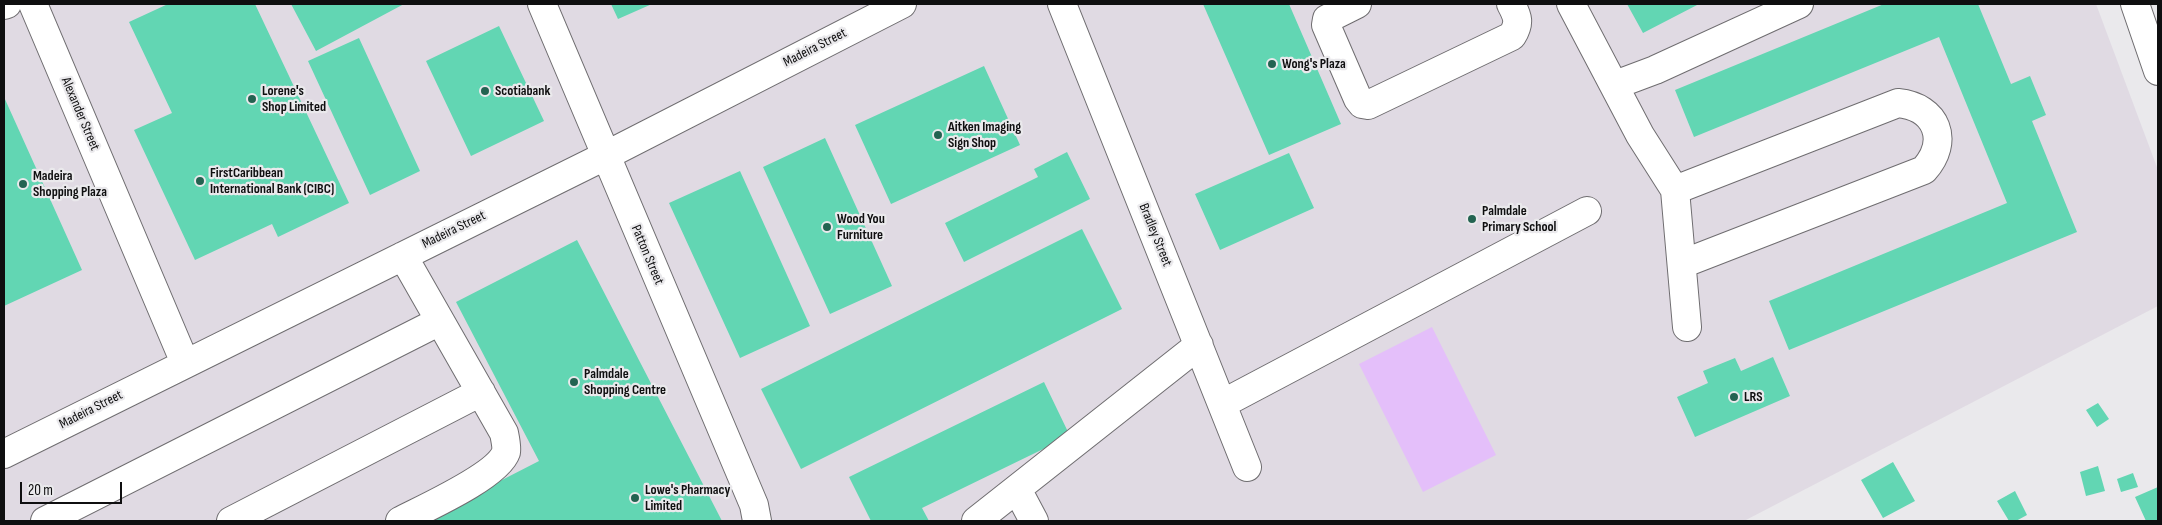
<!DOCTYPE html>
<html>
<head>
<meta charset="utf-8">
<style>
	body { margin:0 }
	#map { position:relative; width:2162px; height:525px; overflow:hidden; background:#eae9ec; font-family:"Sofia Sans Condensed",sans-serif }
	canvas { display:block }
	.frame { position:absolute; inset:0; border:5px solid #0f0f10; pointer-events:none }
	.scale { position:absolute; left:20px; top:482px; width:102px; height:22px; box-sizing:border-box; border:2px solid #0f0f10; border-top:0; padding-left:6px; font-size:15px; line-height:18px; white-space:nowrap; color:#0f0f10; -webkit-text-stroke:4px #eae9ec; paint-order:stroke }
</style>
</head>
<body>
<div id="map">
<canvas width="2162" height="525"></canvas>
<div class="frame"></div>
<div class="scale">20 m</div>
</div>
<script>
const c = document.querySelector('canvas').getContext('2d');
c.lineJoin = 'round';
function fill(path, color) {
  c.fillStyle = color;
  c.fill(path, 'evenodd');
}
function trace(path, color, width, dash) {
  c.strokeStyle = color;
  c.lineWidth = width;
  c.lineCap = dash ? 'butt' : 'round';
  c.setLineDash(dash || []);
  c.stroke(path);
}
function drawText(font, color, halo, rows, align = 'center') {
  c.font = font + ' "Sofia Sans Condensed",sans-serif';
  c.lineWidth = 4.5;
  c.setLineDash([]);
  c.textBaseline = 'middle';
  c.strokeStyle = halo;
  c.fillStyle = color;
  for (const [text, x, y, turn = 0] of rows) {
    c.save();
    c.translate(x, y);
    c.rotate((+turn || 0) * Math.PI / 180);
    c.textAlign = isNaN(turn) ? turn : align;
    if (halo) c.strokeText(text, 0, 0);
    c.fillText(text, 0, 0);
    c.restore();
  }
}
fill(new Path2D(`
	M4,4H2096L2158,170V306L1744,521H4Z`), '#e0dae3');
fill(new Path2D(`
	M1432,327L1496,455L1423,492L1359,364Z`), '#e4bffa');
fill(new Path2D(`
	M168,4H255L349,203L278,237L272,224L195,260L134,130L172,113L129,22Z
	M291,4H404L316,51Z
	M611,4H652L618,19Z
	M1203,4H1289L1341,124L1269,155Z
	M1627,4H1699L1643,33Z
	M1884,4H1978L2011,84L2030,76L2046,115L2032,121L2077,232L1789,350L1769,301L2007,203L1939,37L1694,137L1675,90Z
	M499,26L544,121L471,156L426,61Z
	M359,38L420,171L370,195L308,61Z
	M984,66L1020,145L891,204L855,125Z
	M4,97L82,270L4,306Z
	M825,138L892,286L830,314L763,167Z
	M1067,152L1090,199L964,262L945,223L1038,177L1034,169Z
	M1289,153L1314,208L1220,250L1195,194Z
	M740,171L810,326L740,358L669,203Z
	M1082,229L1122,309L801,469L761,389Z
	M577,240L722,521H422L539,461L456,302Z
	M1773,357L1790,396L1695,437L1677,397L1708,383L1703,371L1735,358L1741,371Z
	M1044,382L1070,436L922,508L929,521H871L849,477Z
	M2098,403L2109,419L2097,427L2086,410Z
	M1893,462L1915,501L1883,518L1861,480Z
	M2098,466L2105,491L2086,496L2080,472Z
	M2133,473L2138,487L2121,492L2117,479Z
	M2158,487V521H2146L2135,497Z
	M2015,491L2027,515L2016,521H2009L1997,501Z`), '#62d6b3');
const minor = new Path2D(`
	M33,4L185,363
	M542,4L754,505L757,521
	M1062,4L1247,467
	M1357,4L1327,19L1326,25L1358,99L1362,104L1368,105L1512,36C1520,23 1518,17 1511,4
	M1571,4L1640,135L1675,190L1687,327
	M4,5L7,4
	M1615,85L1655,70L1799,4
	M1675,190L1898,103C1937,107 1950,141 1924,170L1682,264
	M1222,404L1587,211
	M4,454L605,156L902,4
	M1017,489L1034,521
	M45,521L440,321
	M231,521L481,392
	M400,521C423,509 498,476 506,452C507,447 505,438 504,433L403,256
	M976,521L1199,345`);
const major = new Path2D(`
	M2135,4L2158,71`);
trace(minor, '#6f6d70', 30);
trace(major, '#6f6d70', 30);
trace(minor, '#fff', 28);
trace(major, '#fff', 28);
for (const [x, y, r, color] of [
	[1272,64,5,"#236351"],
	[485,91,5,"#236351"],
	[252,99,5,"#236351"],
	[938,135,5,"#236351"],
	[200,181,5,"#236351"],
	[23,184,5,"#236351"],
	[1472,219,5,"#236351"],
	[827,227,5,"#236351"],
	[574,382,5,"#236351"],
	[1734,397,5,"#236351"],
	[635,498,5,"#236351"]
]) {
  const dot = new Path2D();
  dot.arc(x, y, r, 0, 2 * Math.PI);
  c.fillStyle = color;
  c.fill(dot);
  trace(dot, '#eae9ec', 2);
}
drawText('14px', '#0f0f10', '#eae9ec', [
	["Madeira Street",815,48,-27],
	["Alexander Street",80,114,67],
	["Madeira Street",454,230,-26],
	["Bradley Street",1155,235,68],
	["Patton Street",647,255,67],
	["Madeira Street",91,410,-27]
]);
drawText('bold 14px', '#0f0f10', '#eae9ec', [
	["Wong's Plaza",1282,64],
	["Lorene's",262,91],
	["Shop Limited",262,107],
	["Scotiabank",495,91],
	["Aitken Imaging",948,127],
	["Sign Shop",948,143],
	["FirstCaribbean",210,173],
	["International Bank (CIBC)",210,189],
	["Madeira",33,176],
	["Shopping Plaza",33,192],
	["Palmdale",1482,211],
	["Primary School",1482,227],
	["Wood You",837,219],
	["Furniture",837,235],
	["Palmdale",584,374],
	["Shopping Centre",584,390],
	["LRS",1744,397],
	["Lowe's Pharmacy",645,490],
	["Limited",645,506]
], 'left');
</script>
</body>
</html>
